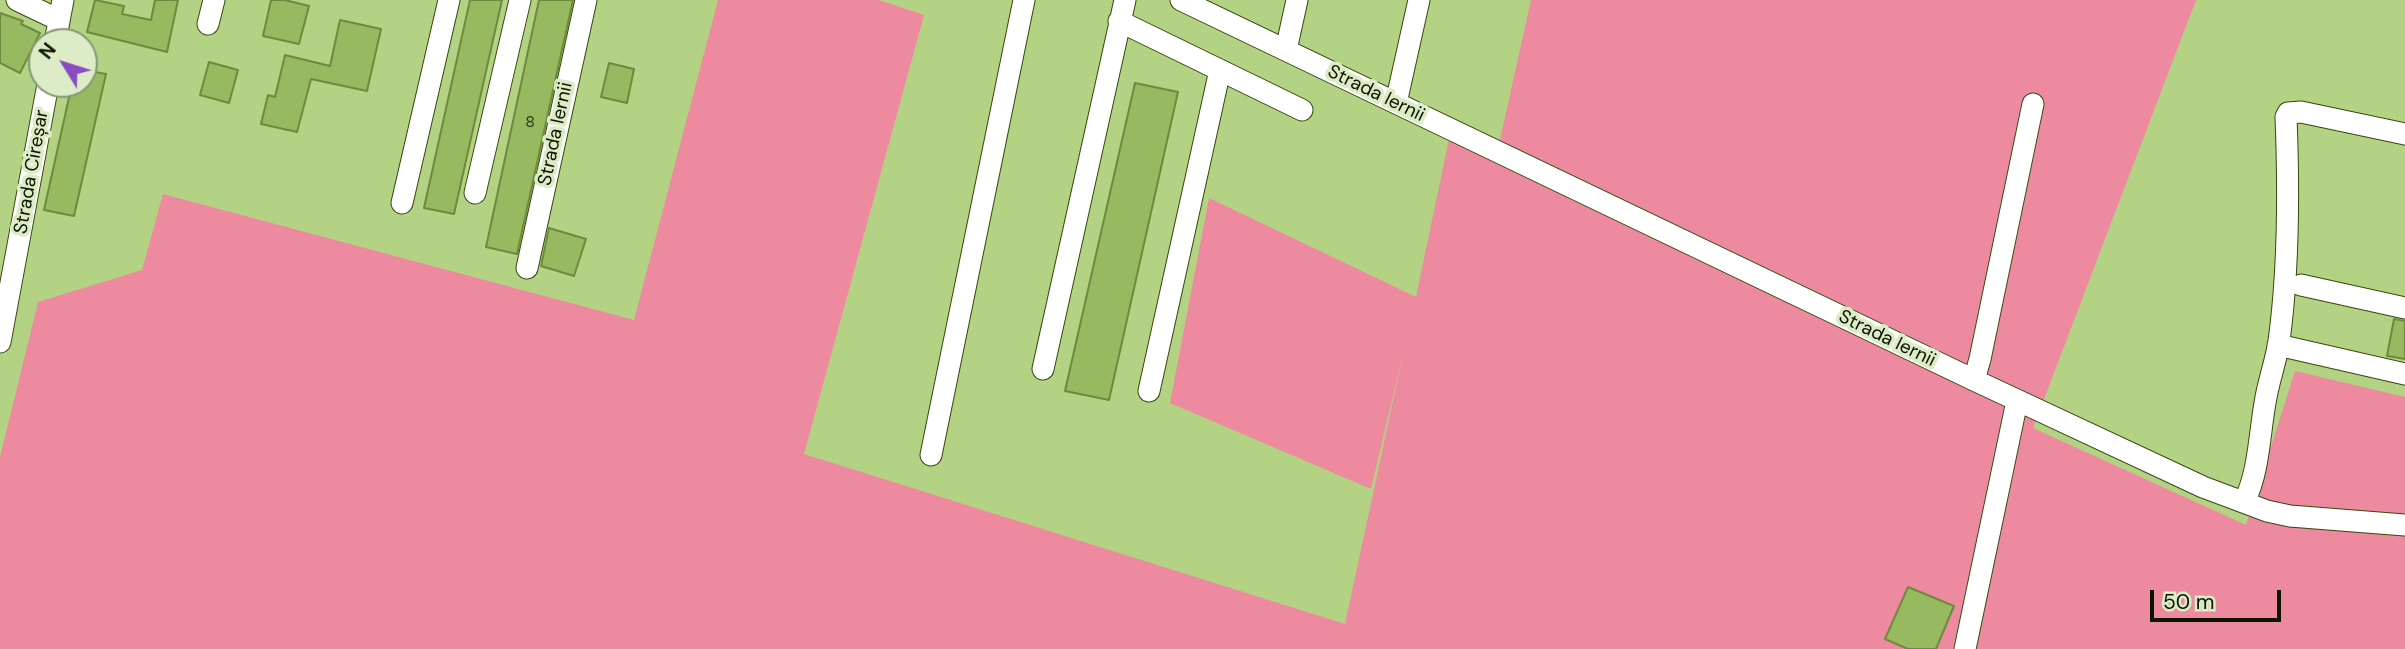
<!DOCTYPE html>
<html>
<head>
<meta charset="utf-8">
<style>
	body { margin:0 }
	#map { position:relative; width:2405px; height:649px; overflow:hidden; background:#b3d284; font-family:"DM Sans",sans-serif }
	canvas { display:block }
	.north { position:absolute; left:28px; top:28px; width:70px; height:70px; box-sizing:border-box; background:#dcecc6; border:2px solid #889677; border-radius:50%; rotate:308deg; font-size:19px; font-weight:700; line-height:28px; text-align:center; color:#0b1500 }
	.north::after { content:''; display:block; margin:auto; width:24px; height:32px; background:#8b4bc1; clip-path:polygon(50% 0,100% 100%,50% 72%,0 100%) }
	.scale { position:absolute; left:2150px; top:590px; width:131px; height:32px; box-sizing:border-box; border:4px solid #0b1500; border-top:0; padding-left:9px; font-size:21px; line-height:24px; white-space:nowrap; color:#0b1500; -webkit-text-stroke:5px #dcecc6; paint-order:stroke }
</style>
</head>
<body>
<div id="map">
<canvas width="2405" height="649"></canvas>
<div class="north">N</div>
<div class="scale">50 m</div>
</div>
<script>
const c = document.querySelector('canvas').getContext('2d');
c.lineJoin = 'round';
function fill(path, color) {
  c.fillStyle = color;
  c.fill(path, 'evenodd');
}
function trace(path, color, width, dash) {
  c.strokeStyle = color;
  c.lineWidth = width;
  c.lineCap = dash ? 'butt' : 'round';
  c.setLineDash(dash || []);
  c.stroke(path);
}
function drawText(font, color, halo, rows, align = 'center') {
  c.font = font + ' "DM Sans",sans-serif';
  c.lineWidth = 7;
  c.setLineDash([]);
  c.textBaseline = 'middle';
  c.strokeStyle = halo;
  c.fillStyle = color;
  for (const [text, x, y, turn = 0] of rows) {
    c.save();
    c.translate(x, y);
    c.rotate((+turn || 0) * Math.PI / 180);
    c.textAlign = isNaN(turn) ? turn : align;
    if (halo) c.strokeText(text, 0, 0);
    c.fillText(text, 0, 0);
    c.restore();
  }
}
fill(new Path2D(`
	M718,0H879L924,15L804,454L1345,624L1403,354L1371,489L1170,403L1209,198L1416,297L1449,139L1495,162L1531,0H2196L2033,428L2246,525L2295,371L2405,397V649H0V457L38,302L142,270L163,194L634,320Z`), '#ed8aa0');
const building = new Path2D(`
	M95,0L124,6L122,14L151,20L155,0H178L167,52L87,32Z
	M271,0H285L309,6L299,44L263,36Z
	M470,0H502L454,214L424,208Z
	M539,0H573L517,254L486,247Z
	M0,13L23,21L21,24L40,33L20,73L0,63Z
	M340,20L381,29L367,91L311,79L297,132L261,124L268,95L275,97L285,55L330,66Z
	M209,62L238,70L229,103L200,95Z
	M609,63L634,69L627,103L601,97Z
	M84,70L106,74L74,216L44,210L72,84H84Z
	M1135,83L1178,92L1109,400L1065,391Z
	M549,228L586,239L574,276L541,266Z
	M2394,319L2405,321V359L2387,356Z
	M1908,587L1954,606L1936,649H1908L1885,639Z`);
fill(building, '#97b95f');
trace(building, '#6e8a3e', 2);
const street = new Path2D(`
	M17,0L59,20
	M1181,0L1974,380L2203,487L2267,511L2290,516L2405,525
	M1119,21L1302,110
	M208,24L214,0
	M55,42L63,0
	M1286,50L1297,0
	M1396,103L1419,0
	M475,193L520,0
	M402,203L449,0
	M527,268L586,0
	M2301,285L2405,308
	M0,342L48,84
	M2278,345L2405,374
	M1043,369L1125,0
	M1974,380L1980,359L2033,104
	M1149,391L1220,70
	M931,455L1024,0
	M2244,502C2259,472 2259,437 2265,403C2268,382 2276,362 2279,341C2289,267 2289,192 2286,117L2288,113L2301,112L2405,134
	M1965,649L2017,401`);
trace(street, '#35480c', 23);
trace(street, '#fff', 21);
drawText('16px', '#2e3e18', null, [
	["8",530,123]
]);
drawText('19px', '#0b1500', '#dcecc6', [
	["Strada Iernii",1376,94,26],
	["Strada Iernii",556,134,-78],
	["Strada Cireșar",32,172,-80],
	["Strada Iernii",1887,339,26]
]);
</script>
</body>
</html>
